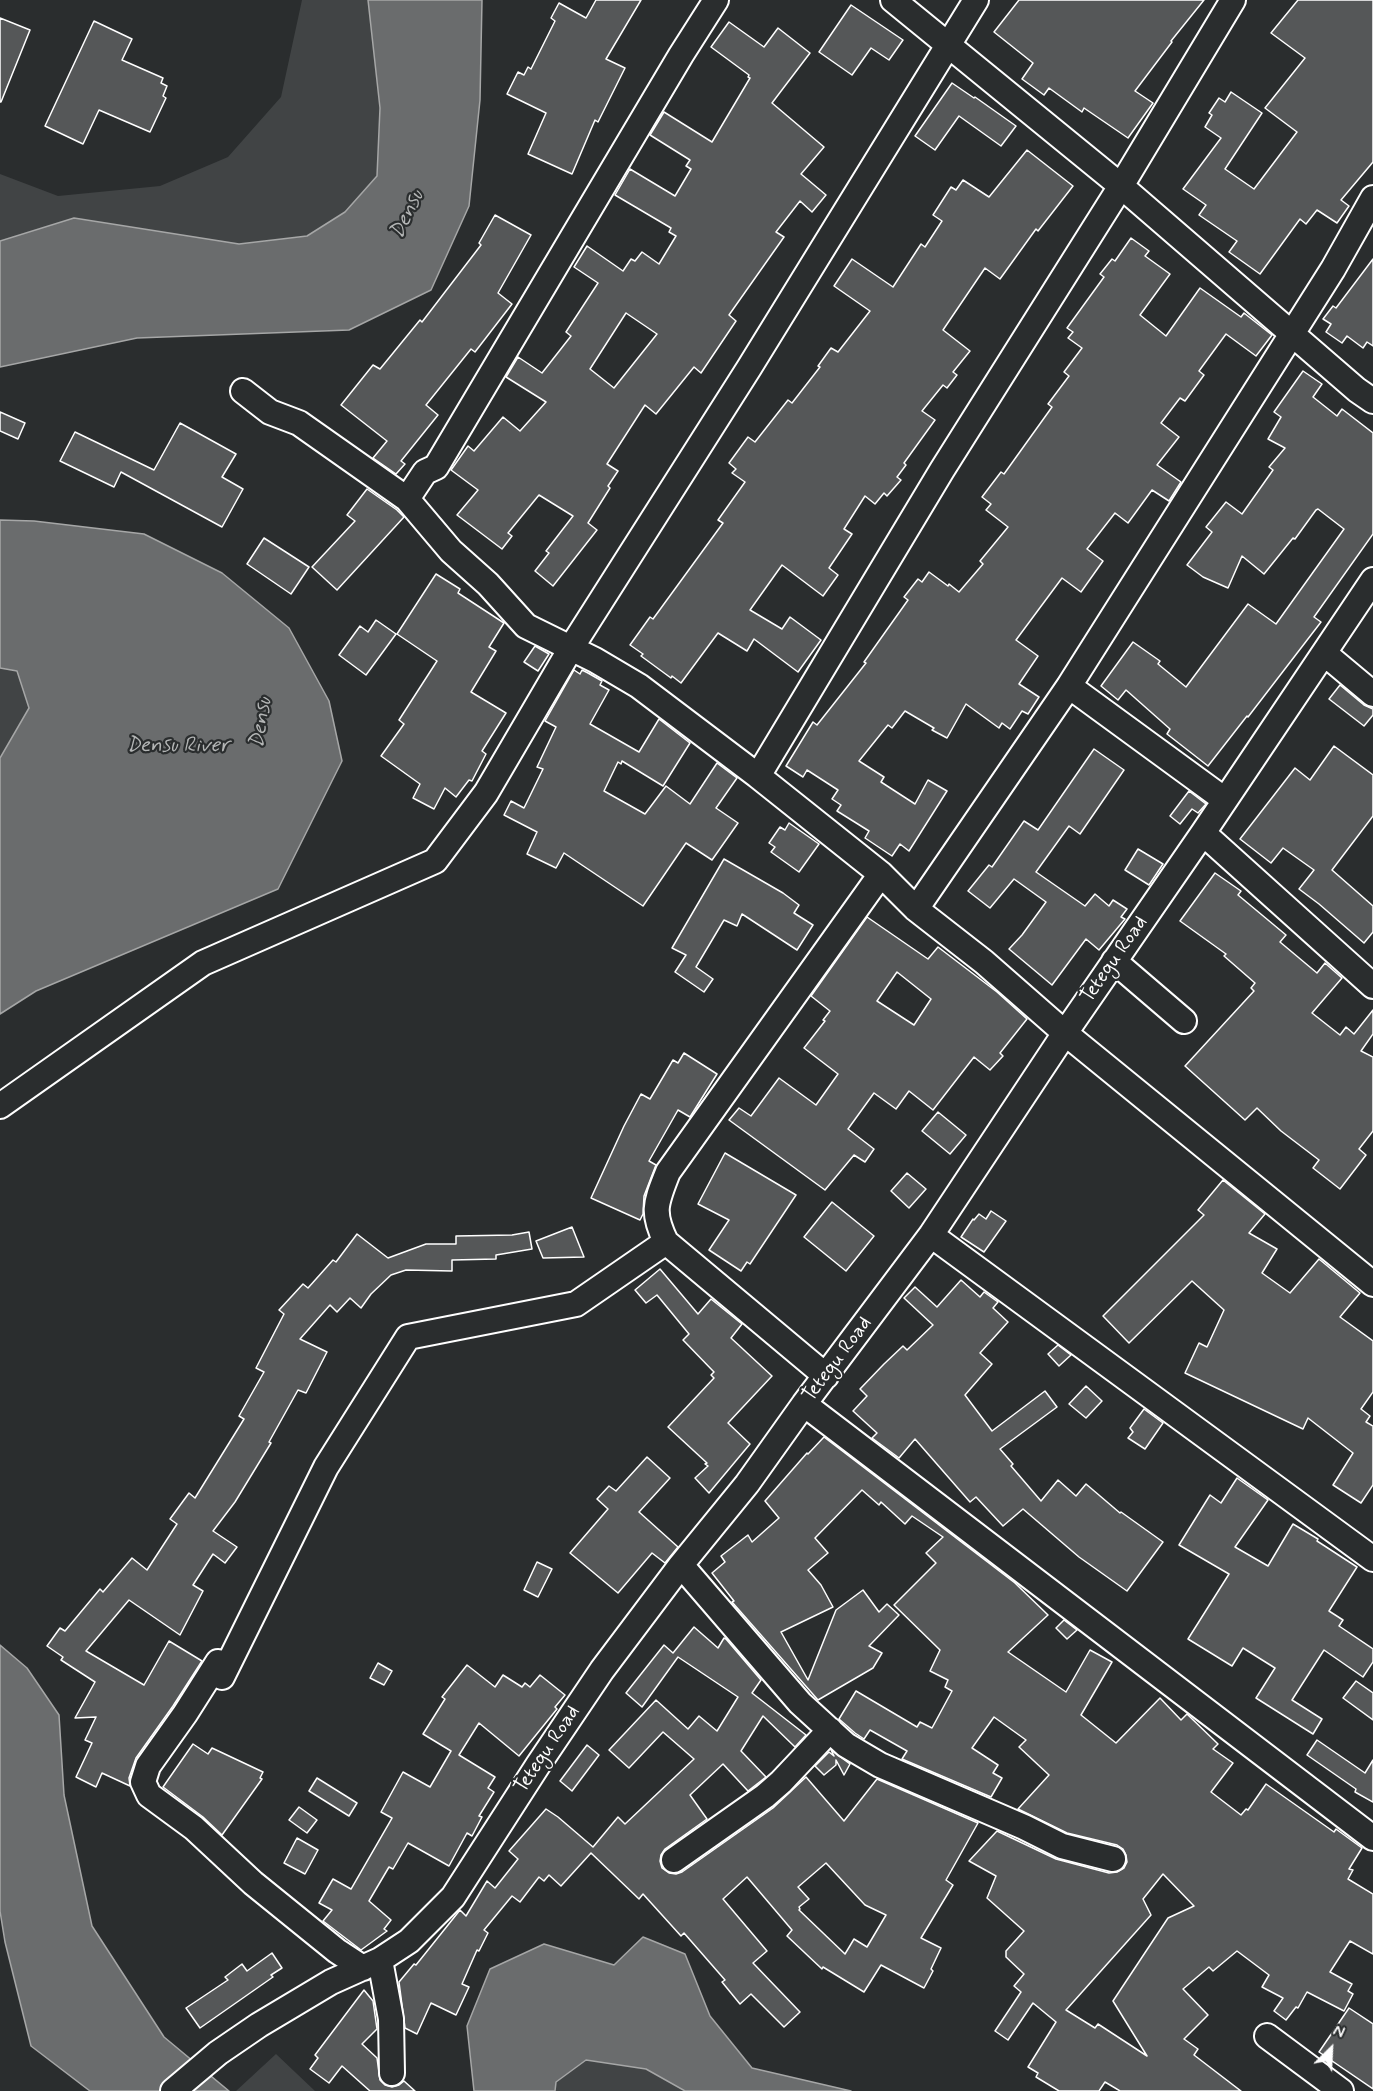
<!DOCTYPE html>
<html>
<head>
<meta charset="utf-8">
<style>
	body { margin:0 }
	#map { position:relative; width:1373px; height:2091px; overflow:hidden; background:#2a2d2e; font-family:Mynerve,sans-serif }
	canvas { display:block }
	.north { position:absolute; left:1301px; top:2019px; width:60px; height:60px; -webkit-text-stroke:4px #2a2d2e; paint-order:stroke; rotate:24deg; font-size:16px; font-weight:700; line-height:24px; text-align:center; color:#fff }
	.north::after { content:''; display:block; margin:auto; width:21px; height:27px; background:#fff; clip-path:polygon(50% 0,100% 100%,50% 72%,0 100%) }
</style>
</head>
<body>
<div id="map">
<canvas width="1373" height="2091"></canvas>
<div class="north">N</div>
</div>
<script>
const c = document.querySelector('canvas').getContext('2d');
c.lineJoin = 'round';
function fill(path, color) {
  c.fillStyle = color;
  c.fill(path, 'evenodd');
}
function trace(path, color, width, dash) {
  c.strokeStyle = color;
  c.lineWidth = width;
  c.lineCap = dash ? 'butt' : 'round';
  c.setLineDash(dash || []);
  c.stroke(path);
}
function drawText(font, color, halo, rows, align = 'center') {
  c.font = font + ' Mynerve,sans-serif';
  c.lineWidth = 4.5;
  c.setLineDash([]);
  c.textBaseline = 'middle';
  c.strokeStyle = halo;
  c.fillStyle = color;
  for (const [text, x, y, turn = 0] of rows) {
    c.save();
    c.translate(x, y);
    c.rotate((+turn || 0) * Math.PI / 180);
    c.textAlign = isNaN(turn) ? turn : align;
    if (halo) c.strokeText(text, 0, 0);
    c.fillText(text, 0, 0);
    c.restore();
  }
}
fill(new Path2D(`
	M302,0H368L380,108L377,176L345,212L307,236L238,244L74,218L0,241V174L58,196L160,186L228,157L281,97Z
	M0,668L17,671L29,708L0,758Z
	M276,2054L315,2091H236Z
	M586,2060L646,2069L685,2091H555L556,2082Z`), '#414445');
const water = new Path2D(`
	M368,0H482L480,100L469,206L431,290L349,330L137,338L0,367V241L74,218L239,244L307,236L345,212L377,176L380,108Z
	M0,520L34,521L144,534L222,573L289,628L329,701L342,761L278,889L36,991L0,1014V758L29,708L17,671L0,668Z
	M0,1645L27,1668L59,1715L64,1795L92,1926L164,2037L229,2091H90L31,2046L5,1942L0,1911Z
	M643,1937L685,1954L710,2016L752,2068L851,2091H685L646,2069L586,2060L556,2082L555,2091H474L467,2026L490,1969L544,1944L614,1965Z`);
fill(water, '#6a6c6d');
trace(water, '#a6a7a7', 1.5);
const building = new Path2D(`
	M596,0H641L606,59L625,68L598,122L595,120L572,174L528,154L546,113L507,94L518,72L524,75L528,67L531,69L555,21L551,18L559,3L586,18Z
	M1019,0H1204L1171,41L1172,42L1135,91L1153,103L1128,138L1084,108L1082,112L1049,88L1044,95L1022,79L1033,63L994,32Z
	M1298,0H1373V162L1341,200L1349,206L1337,223L1317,210L1306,224L1300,219L1260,274L1229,252L1237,241L1199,215L1206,205L1183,189L1221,138L1205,127L1212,115L1209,113L1219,98L1225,102L1231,92L1262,113L1225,169L1254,189L1297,132L1265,108L1305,58L1271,33Z
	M851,5L903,40L889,60L871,48L852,75L819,52Z
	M0,18L30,30L1,102H0Z
	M94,21L132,39L122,60L163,78L161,83L167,86L163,96L166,98L150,132L99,110L83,144L45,126Z
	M729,22L764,47L778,28L810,53L772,103L824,147L801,174L826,195L812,212L800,201L776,232L784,237L729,315L736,321L701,373L694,367L656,414L645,405L607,464L618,471L608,486L610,488L588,523L597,530L553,586L535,571L549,553L546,551L573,516L539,495L508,533L512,536L502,549L457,515L478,490L451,470L468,446L474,451L503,417L520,431L546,402L506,377L518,357L542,373L571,336L566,332L598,283L574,267L587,246L623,271L631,259L635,261L642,252L659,264L676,236L669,232L671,228L615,195L630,169L675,196L691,169L686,166L690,160L650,135L664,112L712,142L750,78L748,77L749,75L711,47ZM626,313L657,334L614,388L590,369Z
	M952,83L974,98L975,97L1016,126L1001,146L959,116L935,150L915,136Z
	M1027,150L1073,186L1038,231L1036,229L1000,279L985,268L943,330L970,351L953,372L957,375L947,388L943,385L922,411L935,420L904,463L906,465L897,477L901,480L887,496L884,493L875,504L865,496L844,529L852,534L829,568L838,575L823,596L782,565L750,610L782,629L790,617L821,640L798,672L754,639L747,651L718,633L681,683L672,676L671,678L641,656L643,654L630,645L650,617L653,619L723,523L718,520L745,482L732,473L736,469L729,463L748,437L755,442L788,400L792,403L820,367L818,366L831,348L838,352L870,311L834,286L852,259L893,287L921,244L925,247L942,221L933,215L951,187L956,190L963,180L989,197Z
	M495,215L531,235L498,293L512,304L475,352L471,349L426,405L438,415L401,461L405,464L396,474L373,458L387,441L341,405L373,365L380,369L420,320L422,322L481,245L479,243Z
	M1131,238L1149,251L1145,256L1170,274L1140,315L1166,336L1200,288L1241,317L1244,313L1272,335L1256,356L1226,334L1199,371L1204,375L1185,401L1180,398L1161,423L1179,437L1157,465L1181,482L1169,501L1152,490L1128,523L1115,513L1087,549L1103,561L1081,592L1062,578L1016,640L1038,656L1019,684L1039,697L1028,714L1022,711L1010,729L1002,723L999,728L966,704L947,738L932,730L934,728L905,711L892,728L888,725L859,761L884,777L881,782L915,804L928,780L947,791L909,851L900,844L892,856L865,838L869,831L837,811L841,805L832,799L838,790L807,770L803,777L786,766L813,722L817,725L866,663L864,662L908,600L904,597L918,579L922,582L929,572L948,586L949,584L959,592L983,564L980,561L1008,527L986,510L991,504L982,497L1001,472L1004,474L1052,407L1048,404L1069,376L1064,372L1082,348L1068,338L1073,332L1067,328L1104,277L1100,274L1112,259L1115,261Z
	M1373,259V346L1367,342L1363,348L1347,336L1342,343L1326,332L1331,324L1323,319L1333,306L1336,308Z
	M1303,371L1322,384L1313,397L1337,416L1342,409L1373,433V534L1314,617L1321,622L1248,717L1247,716L1208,766L1167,734L1170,729L1126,690L1118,700L1101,686L1133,642L1160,661L1158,664L1186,687L1248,604L1276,624L1344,529L1318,509L1316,510L1295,539L1293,538L1264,574L1242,556L1228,588L1203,577L1187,565L1212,532L1206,527L1226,502L1242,514L1273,470L1269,467L1285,448L1268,439L1281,417L1274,412Z
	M0,412L25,423L18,439L0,431Z
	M180,423L236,454L222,477L243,489L222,527L121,472L114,487L60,461L75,432L154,470Z
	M367,489L397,510L404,517L337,590L312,567L355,521L347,515Z
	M264,538L309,567L291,594L247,564Z
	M436,574L460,589L458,593L504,623L489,647L496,651L471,692L506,713L482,751L486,754L472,781L469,780L456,797L445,788L434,809L413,798L420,784L381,756L404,724L399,720L437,661L397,634Z
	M376,620L396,634L366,675L339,655L360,626L368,632Z
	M535,646L549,654L538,671L524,662Z
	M574,670L580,674L582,670L588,673L602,681L600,685L609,690L590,724L639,752L659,719L690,743L663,786L622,761L621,764L618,762L604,791L645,814L666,786L690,804L717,763L737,778L716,808L738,823L712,860L686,843L643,906L564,853L556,868L527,854L537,832L504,815L511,801L524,808L543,769L537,767L556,727L545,721Z
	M1340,685L1364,705L1373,709V715L1364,726L1329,699Z
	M1334,746L1373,775V816L1332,870L1373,906V932L1364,943L1319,904L1299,889L1314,870L1283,848L1271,863L1240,839L1295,768L1310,780Z
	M1094,749L1124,770L1080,834L1069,826L1036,872L1085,906L1095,894L1109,906L1113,900L1127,909L1121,917L1125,919L1099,950L1086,939L1052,985L1009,949L1022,935L1046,902L1014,879L990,908L968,891L989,865L992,867L1024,821L1038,830Z
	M1189,791L1206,804L1198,813L1192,809L1180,824L1170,816Z
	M789,823L819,844L799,872L771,852L775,847L769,843L780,827L785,830Z
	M1138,849L1163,864L1149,885L1125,870Z
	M724,859L783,893L799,905L794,913L813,925L797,950L742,914L737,926L724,920L696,967L713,979L704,992L675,972L686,955L672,948Z
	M1215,873L1241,891L1238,895L1286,935L1280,942L1317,973L1325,963L1342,978L1312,1013L1340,1035L1346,1027L1354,1034L1373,1010V1034L1361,1051L1373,1057V1131L1359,1149L1366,1155L1340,1189L1313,1168L1319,1160L1281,1131L1257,1108L1245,1120L1185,1066L1254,991L1251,988L1255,983L1224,956L1226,954L1180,921Z
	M867,917L928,959L938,947L997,992L1027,1019L1000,1053L1003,1056L990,1070L974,1057L933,1110L909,1091L896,1109L874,1093L848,1129L874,1149L865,1162L854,1155L825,1190L729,1120L739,1108L751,1116L779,1078L816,1105L838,1074L804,1048L825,1021L823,1020L830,1011L811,996ZM897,972L931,999L914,1025L877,1001Z
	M684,1053L717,1074L690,1117L678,1110L649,1161L656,1165L644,1196L643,1214L640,1220L591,1198L624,1126L641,1094L650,1099L673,1060L678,1063Z
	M938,1112L966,1135L950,1154L922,1131Z
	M725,1153L796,1195L750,1264L747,1262L741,1271L709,1250L729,1220L698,1204Z
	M907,1173L926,1189L909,1208L891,1191Z
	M1223,1180L1265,1214L1249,1233L1277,1249L1262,1273L1290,1293L1319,1259L1360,1293L1340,1317L1373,1341V1392L1361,1409L1370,1416L1366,1422L1373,1426V1485L1361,1503L1333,1485L1353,1453L1308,1418L1303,1429L1185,1373L1199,1343L1207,1347L1224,1310L1192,1281L1129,1343L1103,1316L1204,1215L1198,1210Z
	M832,1202L874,1236L846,1271L804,1237Z
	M991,1211L1006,1221L984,1252L961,1237L973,1219L974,1220L979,1214L986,1219Z
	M572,1227L584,1257L543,1258L536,1241Z
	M529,1232L532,1249L496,1255V1259L452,1260V1271L406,1270L391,1275L371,1294L361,1308L350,1298L337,1312L330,1305L300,1339L327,1352L306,1393L298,1390L269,1442L271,1443L235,1502L213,1531L237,1547L225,1563L213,1554L193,1585L203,1591L180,1635L129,1600L86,1651L144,1685L169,1641L202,1661L173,1706L136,1758L129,1778L130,1786L102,1773L96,1787L76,1777L92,1743L85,1740L96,1717L75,1718L95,1682L61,1660L63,1657L47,1646L60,1628L65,1631L100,1589L103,1592L132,1558L147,1570L177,1524L170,1519L189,1493L195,1498L244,1419L239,1416L264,1372L256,1368L284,1314L279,1310L303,1284L308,1288L333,1260L336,1262L357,1234L388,1258L426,1244H456V1236L512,1235Z
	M660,1269L698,1314L711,1299L742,1324L731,1338L772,1376L728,1423L750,1444L709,1493L695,1478L708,1466L705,1464L707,1463L668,1427L714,1378L711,1375L714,1372L683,1340L689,1334L657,1295L646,1303L635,1290Z
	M961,1280L980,1297L984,1292L998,1302L993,1308L1008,1322L980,1353L992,1364L965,1395L992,1431L1045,1391L1057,1407L1000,1449L1013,1464L1011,1466L1041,1501L1058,1480L1076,1496L1086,1484L1120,1513L1121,1512L1163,1542L1127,1591L1079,1557L1023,1509L1003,1526L976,1497L970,1502L915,1439L899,1458L872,1438L877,1433L853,1411L867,1396L860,1389L884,1364L903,1346L907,1350L933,1325L904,1298L915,1287L937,1307Z
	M1058,1345L1071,1355L1059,1366L1048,1354Z
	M1086,1386L1102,1401L1086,1418L1069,1404Z
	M1144,1409L1163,1423L1145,1449L1128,1438L1133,1432L1130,1428Z
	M824,1437L1015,1583L1048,1615L1008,1652L1066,1692L1090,1650L1112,1662L1081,1715L1116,1743L1160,1698L1181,1720L1187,1714L1218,1744L1213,1749L1233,1763L1211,1792L1241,1815L1246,1809L1248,1810L1266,1784L1334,1832L1336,1829L1362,1848L1349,1869L1353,1870L1348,1879L1373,1894V1954L1350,1941L1330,1972L1352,1984L1348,1991L1353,1994L1344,2011L1307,1992L1298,2008L1296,2007L1286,2020L1274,2011L1283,1998L1262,1987L1269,1975L1237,1951L1213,1971L1209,1967L1183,1989L1208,2015L1184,2039L1198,2049L1194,2055L1241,2091H1120L1105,2082L1099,2091H1059L1036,2077L1038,2073L1028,2067L1056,2022L1033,2003L1008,2040L995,2031L1021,1992L1014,1986L1024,1974L1006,1957V1951L1024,1931L987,1898L996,1876L969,1861L997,1831L1056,1859L1109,1873L1117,1872L1124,1868L1127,1862L1126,1855L1123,1849L1117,1845L1067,1833L1018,1809L1049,1775L1019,1747L1026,1740L994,1717L972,1748L998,1765L993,1773L1002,1778L991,1797L902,1759L907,1751L870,1730L864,1739L855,1733L839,1719L856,1691L917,1727L920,1722L932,1728L952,1691L945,1687L948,1680L930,1671L940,1650L894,1605L936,1563L926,1553L943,1537L912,1516L905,1524L881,1502L879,1505L862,1490L815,1538L828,1553L808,1570L821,1585L833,1607L781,1632L808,1680L836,1610L863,1590L879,1612L887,1604L899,1615L869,1646L882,1653L873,1668L818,1700L732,1602L734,1601L712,1573L725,1562L721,1556L748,1535L752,1542L779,1518L765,1501L807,1453L808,1454ZM1163,1874L1194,1906L1168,1918L1113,2001L1147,2056L1098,2024L1095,2028L1066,2010L1151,1915L1143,1899Z
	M647,1457L670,1478L639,1512L678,1547L665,1563L652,1553L618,1593L570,1553L608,1509L597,1499L609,1486L616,1491Z
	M1237,1478L1268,1500L1235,1547L1268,1566L1293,1524L1318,1539L1317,1541L1357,1567L1329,1611L1343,1620L1339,1626L1373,1649V1662L1363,1677L1324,1650L1292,1700L1322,1719L1313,1734L1256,1698L1275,1668L1243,1648L1232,1666L1188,1639L1229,1574L1179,1545L1210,1495L1221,1503Z
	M537,1562L552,1569L538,1597L524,1590Z
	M1064,1620L1077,1630L1067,1639L1056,1628Z
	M694,1627L718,1648L724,1638L726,1639L761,1680L752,1693L806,1735L795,1747L763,1716L741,1751L766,1777L748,1791L723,1764L690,1795L707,1819L665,1849L661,1855L660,1861L662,1868L669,1873L676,1874L682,1872L773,1808L806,1777L844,1821L877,1779L978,1823L946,1880L953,1885L921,1938L941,1948L931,1969L933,1971L924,1988L881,1965L864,1992L823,1967L822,1969L787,1936L792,1930L747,1877L723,1899L767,1951L753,1963L800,2012L784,2027L751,1994L740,2004L722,1982L725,1980L684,1933L681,1936L643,1894L639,1899L591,1853L561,1886L549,1875L544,1881L539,1877L520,1902L512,1896L484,1930L488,1933L479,1951L477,1950L462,1984L469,1987L456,2015L431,2003L417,2034L405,2028L399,1982L414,1964L416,1965L460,1910L466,1916L487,1881L495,1888L518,1859L509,1851L546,1809L558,1817L593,1847L618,1817L625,1824L694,1759L663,1732L629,1768L609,1750L656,1700L688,1729L699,1716L717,1731L738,1697L678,1657L642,1707L626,1693L664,1645L673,1653ZM826,1863L865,1905L886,1915L867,1947L854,1939L845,1954L799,1910L800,1909L799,1907L809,1899L798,1887Z
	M378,1663L392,1671L384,1685L370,1678Z
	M467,1665L495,1687L503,1675L522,1687L525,1683L530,1687L540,1675L565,1695L555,1707L557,1709L519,1756L479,1723L459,1755L495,1777L488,1788L494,1792L479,1816L482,1817L472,1836L467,1833L449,1866L408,1843L393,1869L389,1867L369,1901L391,1920L384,1929L387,1931L361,1950L323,1921L332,1910L319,1903L333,1879L351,1889L392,1818L381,1812L403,1772L430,1787L451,1751L423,1734L445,1699L442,1697Z
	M1356,1681L1373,1693V1720L1343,1698Z
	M1317,1740L1365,1773L1373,1760V1802L1355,1792L1356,1789L1307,1755Z
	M193,1744L208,1754L212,1748L263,1772L260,1778L262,1779L222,1835L203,1817L163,1787Z
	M587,1745L599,1755L572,1791L560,1781Z
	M831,1750L850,1764L844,1775L836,1760V1765L824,1775L815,1766L829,1752L834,1756Z
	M317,1778L357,1803L349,1816L309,1791Z
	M299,1807L317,1820L307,1833L289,1820Z
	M297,1838L318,1850L305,1874L284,1863Z
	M272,1953L282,1968L271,1975L273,1977L200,2028L186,2008L228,1980L225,1977L242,1964L247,1971Z
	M364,1990L373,2001L377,2029L362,2044L377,2058L380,2080L385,2085L392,2087L399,2085L404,2081L415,2091H370L342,2066L329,2083L310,2069L318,2058L315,2055Z
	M1349,2008L1373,2024V2089L1319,2052Z`);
fill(building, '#555758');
trace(building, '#fff', 1.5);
const minor = new Path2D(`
	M893,0L1121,186L1357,390L1373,401
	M243,391L270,412L299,423L407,499L451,551L488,584L526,626L595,660L639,686L758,776L881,874L916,909L984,962L1065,1033L1373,1284
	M407,499L425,472L436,467L681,55L716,0
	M1324,653L1373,694
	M1069,686L1225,800
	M758,776L942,470L1121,186L1233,0
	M1203,833L1373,986
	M916,909L1069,686L1333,269L1373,198
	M1114,961L1184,1021
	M0,1106L203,963L435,861L486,793L571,648L749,368L976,0
	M931,1235L1373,1559
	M826,1376L666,1242C651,1211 656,1203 668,1172L881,874
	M804,1404L1373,1838
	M681,1565L800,1703L846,1745L880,1765L1024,1827L1062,1846L1113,1859
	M218,1662L185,1714L148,1766L143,1782L149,1795L194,1828L253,1883L337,1951L363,1968
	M222,1677L326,1467L408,1337L576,1304L666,1242
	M674,1860L765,1796L781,1782L830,1730
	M380,1960L391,2019L392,2073
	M1267,2036L1341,2091
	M173,2091L218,2053L259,2025L331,1982L380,1960L409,1941L453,1897L538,1765L602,1670L681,1565L747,1484L804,1404L931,1235L1065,1033L1203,833L1373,580`);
trace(minor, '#fff', 28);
trace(minor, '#2a2d2e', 24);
drawText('20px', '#fff', '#2a2d2e', [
	["Tetegu Road",1115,960,-55],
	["Tetegu Road",838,1360,-53],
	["Tetegu Road",548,1750,-56]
]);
drawText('italic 21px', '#b4b6b6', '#2a2d2e', [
	["Densu",408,215,-64],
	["Densu",262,723,-81],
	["Densu River",178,747]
]);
</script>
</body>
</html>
